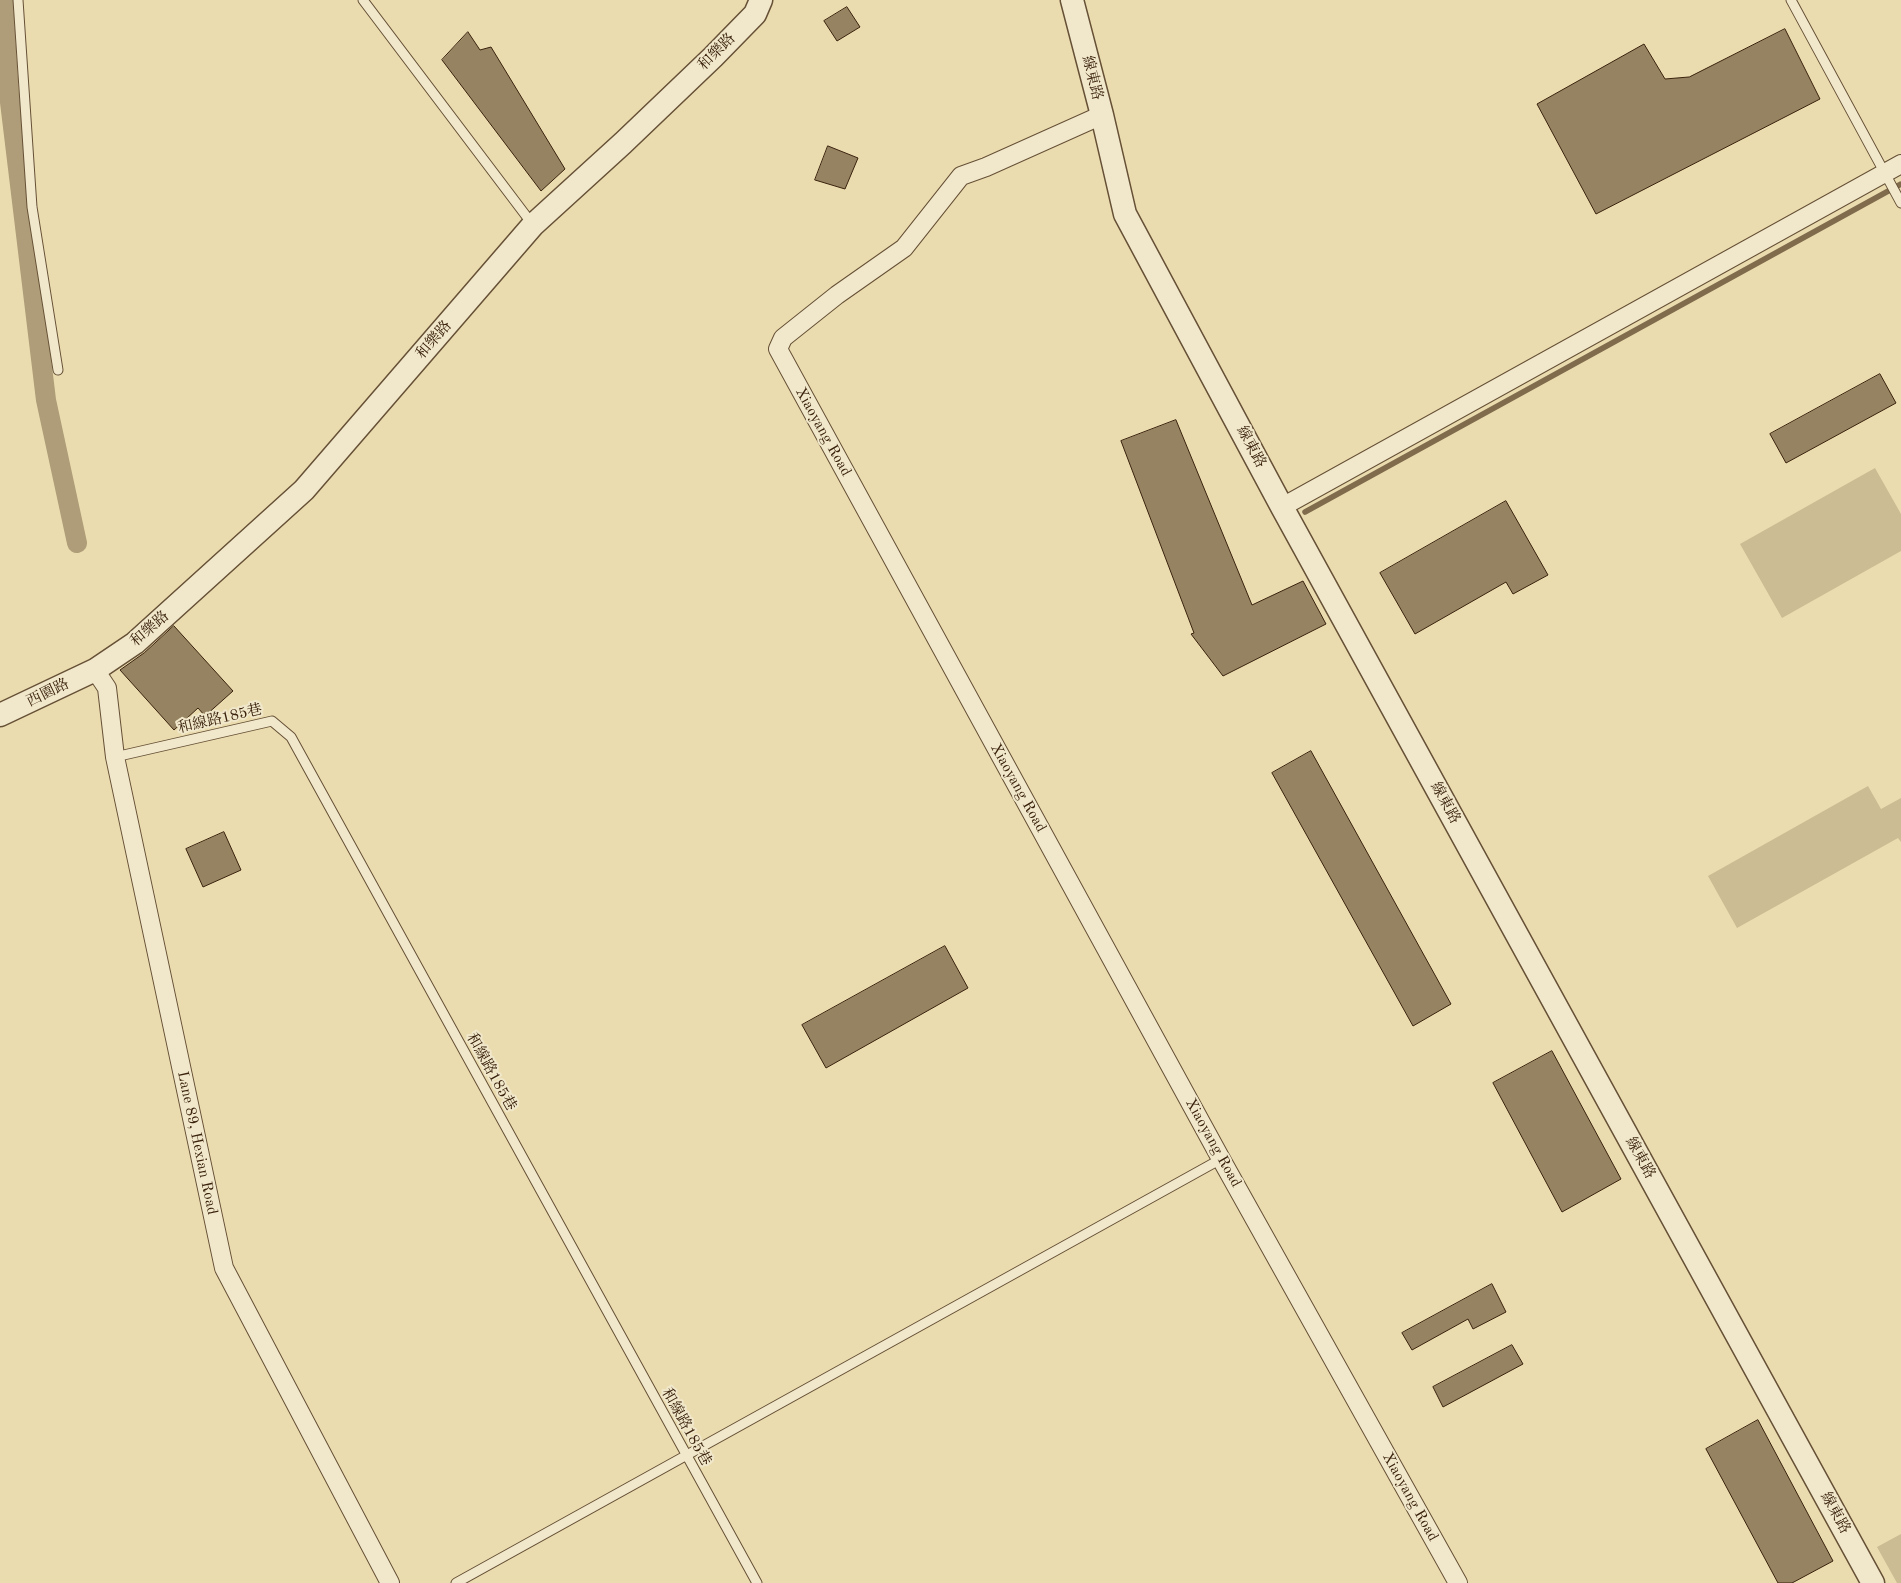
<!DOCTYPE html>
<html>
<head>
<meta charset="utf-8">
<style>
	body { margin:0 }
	canvas { display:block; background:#eadcaf }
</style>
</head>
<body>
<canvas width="1901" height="1583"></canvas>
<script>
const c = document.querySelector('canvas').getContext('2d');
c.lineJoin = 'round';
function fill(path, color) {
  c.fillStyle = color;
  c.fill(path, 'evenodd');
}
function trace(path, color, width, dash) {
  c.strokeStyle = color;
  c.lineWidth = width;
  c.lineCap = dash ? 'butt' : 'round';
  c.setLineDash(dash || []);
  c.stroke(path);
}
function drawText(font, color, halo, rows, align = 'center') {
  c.font = font + ' "Old Standard TT","Noto Serif TC",serif';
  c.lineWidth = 4;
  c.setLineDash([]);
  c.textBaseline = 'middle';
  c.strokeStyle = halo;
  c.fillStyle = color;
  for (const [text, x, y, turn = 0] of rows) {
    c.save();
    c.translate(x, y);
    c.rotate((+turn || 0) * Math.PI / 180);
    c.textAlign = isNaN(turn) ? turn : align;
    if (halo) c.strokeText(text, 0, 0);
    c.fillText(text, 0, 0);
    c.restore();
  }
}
fill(new Path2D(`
	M1875,468L1901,514V551L1782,618L1740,544Z
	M1868,786L1881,809L1901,798V842L1898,838L1737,928L1708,876Z
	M1901,1534V1583H1897L1877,1547Z`), '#ccbc93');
trace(new Path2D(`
	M1305,512L1901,184`), '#806c4d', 5.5);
trace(new Path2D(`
	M3,0L9,94L46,400L77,543`), '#ae9d78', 20);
const building = new Path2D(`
	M847,7L860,27L837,41L824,21Z
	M1785,29L1820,99L1596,214L1537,104L1644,44L1665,79L1689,77Z
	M468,32L480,50L491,47L565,169L541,191L442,60Z
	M828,146L858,158L845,189L815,180Z
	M1880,374L1896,403L1786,463L1770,434Z
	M1176,420L1252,605L1303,581L1326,624L1223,676L1191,634L1194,633L1121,441Z
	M1506,501L1548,575L1513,594L1506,582L1415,634L1380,573Z
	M174,626L233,691L205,716L198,708L174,730L120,670L144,653Z
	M1311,751L1451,1004L1413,1026L1272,773Z
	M224,832L241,870L203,887L186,849Z
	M945,946L968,988L826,1068L802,1025Z
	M1552,1051L1621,1179L1562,1212L1493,1083Z
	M1492,1284L1506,1312L1473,1329L1468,1319L1412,1350L1402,1333Z
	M1512,1345L1523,1364L1443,1407L1433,1387Z
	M1758,1420L1833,1561L1792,1583H1778L1706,1449Z`);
fill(building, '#968361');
trace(building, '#3a220d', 1);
const service = new Path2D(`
	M18,0L32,207L58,370
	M363,0L533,225
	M1791,0L1901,203
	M115,757L272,721L291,737L757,1583
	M456,1583L1221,1159`);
const minor = new Path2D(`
	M1102,115L986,167L961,176L904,248L837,295L783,338L778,349L1221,1159L1458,1583
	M1282,507L1901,164
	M95,670L107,688L115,757L224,1268L390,1583`);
const tertiary = new Path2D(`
	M1072,0L1102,115L1125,214L1282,507L1873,1583
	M0,715L95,670L135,643L304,490L533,225L623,143L713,57L755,14L761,0`);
trace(service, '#665036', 11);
trace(minor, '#665036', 20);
trace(tertiary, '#665036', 25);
trace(service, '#f1e8cb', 9);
trace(minor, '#f1e8cb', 18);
trace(tertiary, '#f1e8cb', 22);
drawText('15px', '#3a220d', '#f1e8cb', [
	["和樂路",717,52,-45],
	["線東路",1092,78,76],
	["和樂路",434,340,-49],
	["Xiaoyang Road",823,432,61],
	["線東路",1251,447,62],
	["和樂路",150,629,-41],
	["西園路",48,693,-26],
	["和線路185巷",220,719,-13],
	["Xiaoyang Road",1018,788,61],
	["線東路",1445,803,61],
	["和線路185巷",491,1072,61],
	["Lane 89, Hexian Road",197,1143,78],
	["Xiaoyang Road",1213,1143,61],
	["線東路",1640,1158,61],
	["和線路185巷",686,1427,61],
	["Xiaoyang Road",1410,1497,61],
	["線東路",1835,1513,61]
]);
</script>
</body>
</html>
